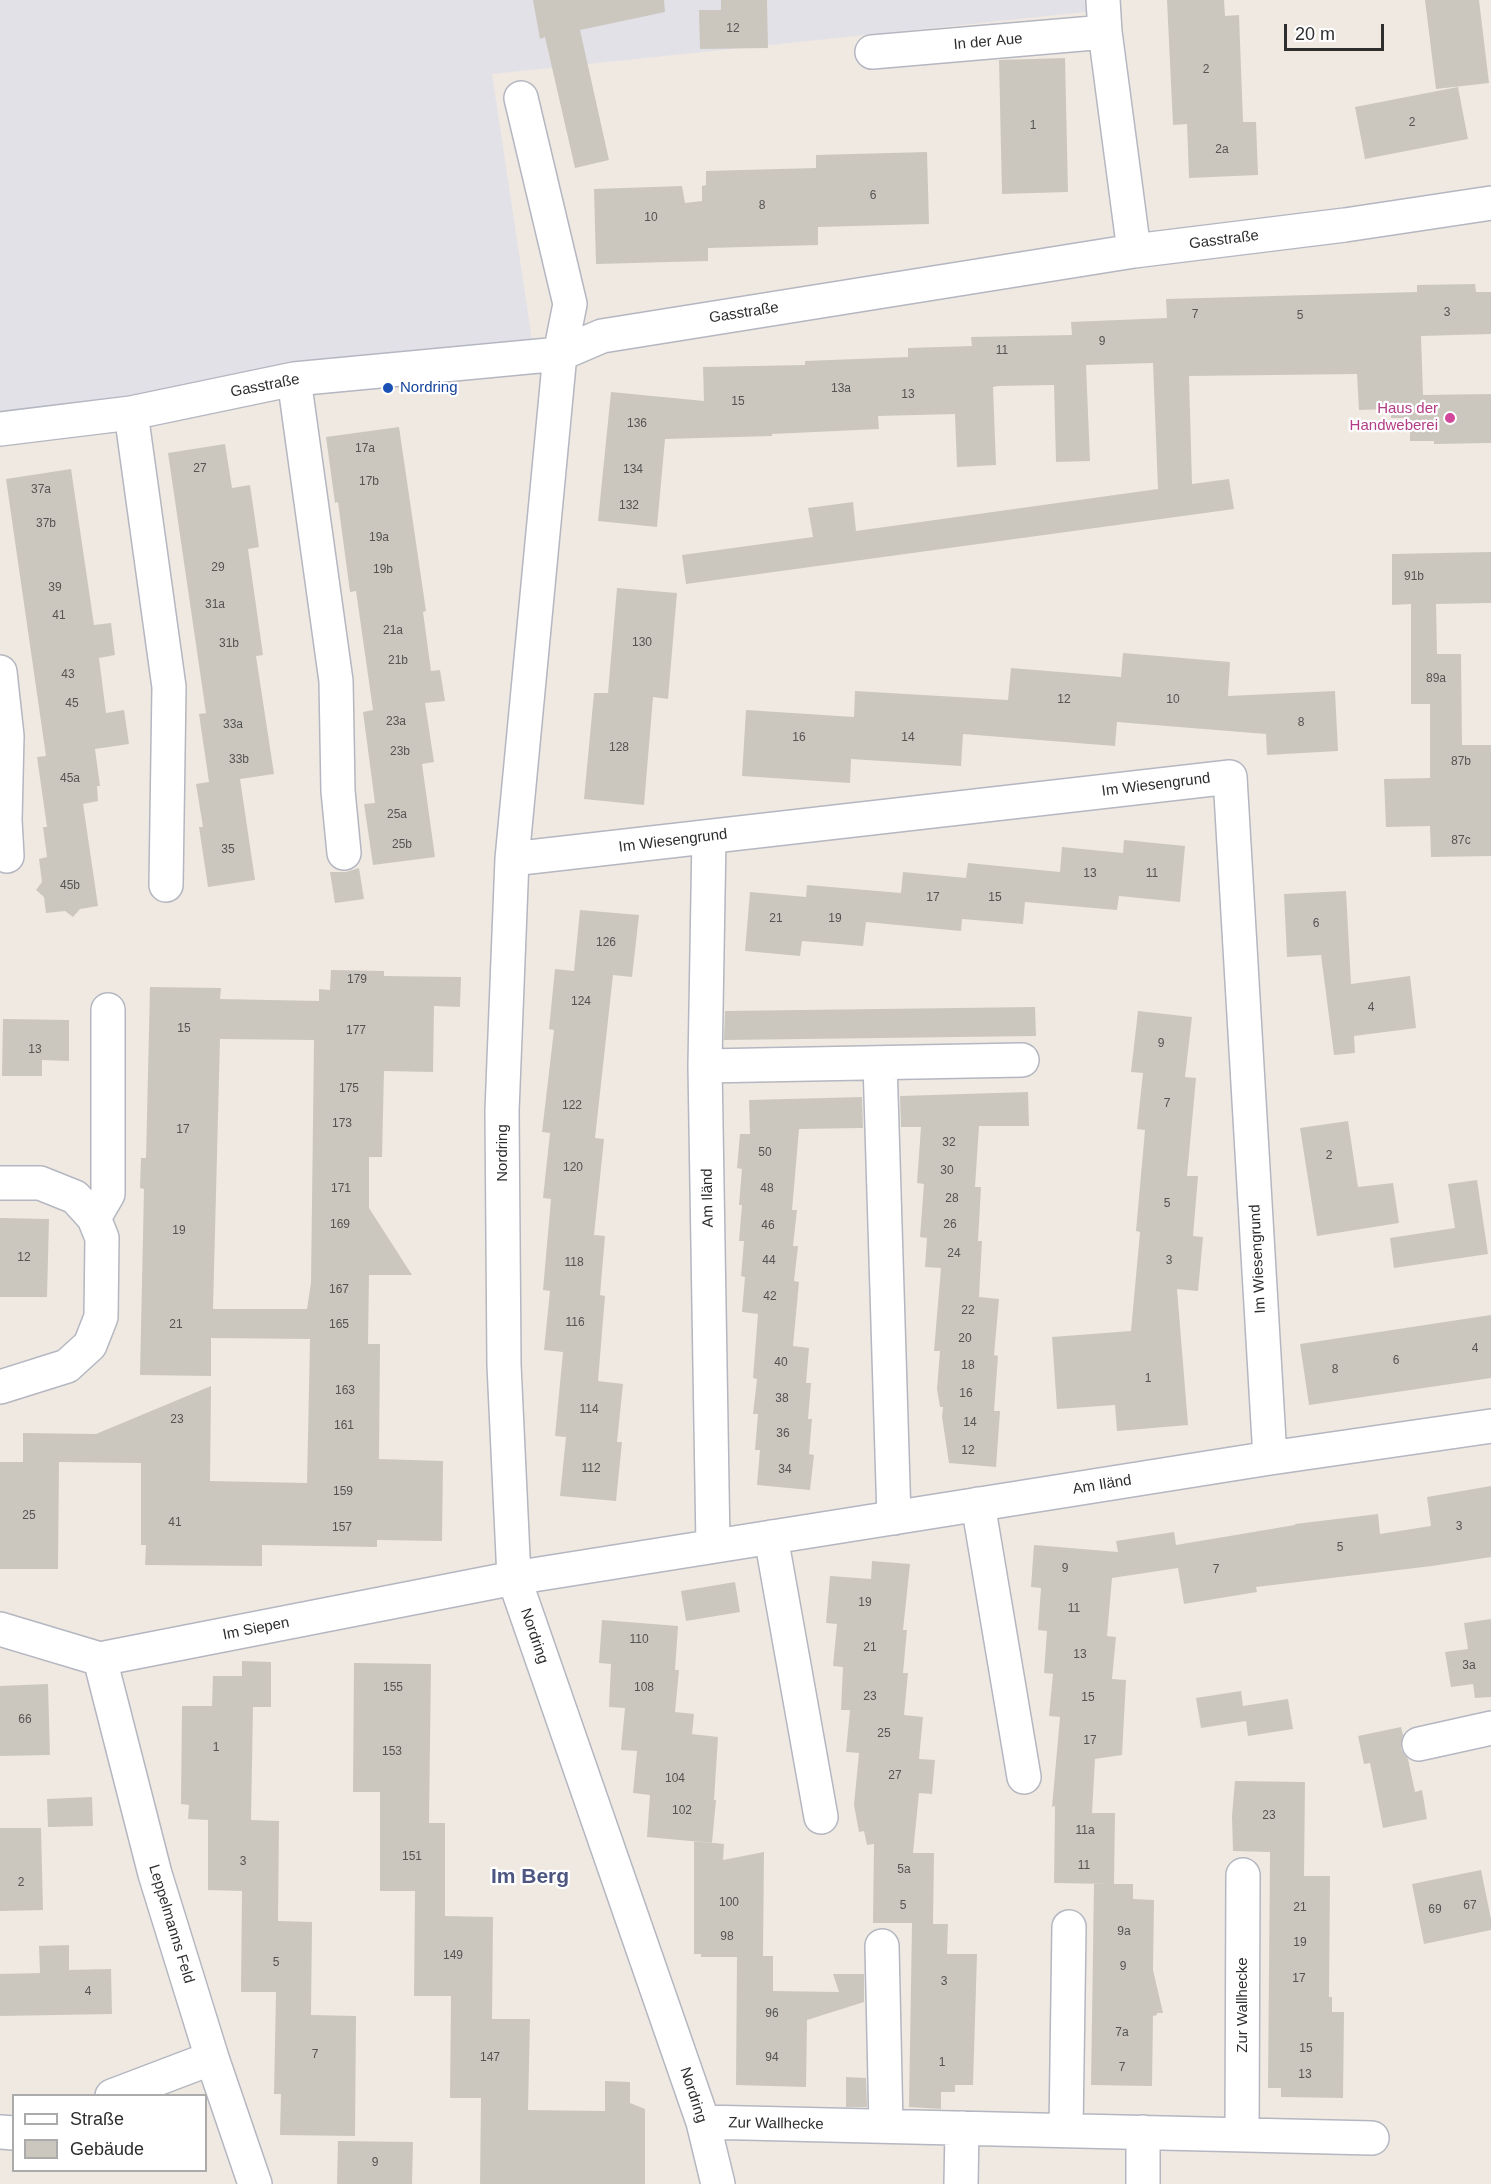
<!DOCTYPE html>
<meta charset="utf-8">
<style>
body{margin:0}
#map{position:relative;width:1491px;height:2184px;overflow:hidden;background:#efe9e1;font-family:Arial,sans-serif}
canvas{display:block}
.legend{position:absolute;left:12px;top:2094px;width:195px;height:78px;box-sizing:border-box;background:#fff;border:2px solid #ababab;margin:0;padding:8px 10px;list-style:none;font-size:18px;color:#2e2e2e}
.legend li{display:flex;align-items:center;gap:12px;height:30px}
.legend b{width:30px;border:2px solid #ababab}
.scale{position:absolute;left:1284px;top:24px;width:100px;height:27px;box-sizing:border-box;border:3px solid #2e2e2e;border-top:0;padding-left:8px;font-size:18px;line-height:21px;white-space:nowrap;color:#2e2e2e;-webkit-text-stroke:4px #fff;paint-order:stroke}
</style>
<div id="map">
<canvas width="1491" height="2184"></canvas>
<ul class="legend">
<li><b style="height:8px;background:#fff"></b>Straße</li>
<li><b style="height:16px;background:#cbc7bf"></b>Gebäude</li>
</ul>
<div class="scale">20 m</div>
</div>
<script>
const c = document.querySelector('canvas').getContext('2d');
c.lineJoin = 'round';
function fill(path, color) {
  c.fillStyle = color;
  c.fill(path, 'evenodd');
}
function poly(rows) {
  const path = new Path2D();
  for (const r of rows) {
    path.moveTo(r[0], r[1]);
    for (let i = 2; i < r.length; i += 2) path.lineTo(r[i], r[i + 1]);
  }
  return path;
}
function stroke(path, color, width, dash) {
  c.strokeStyle = color;
  c.lineWidth = width;
  c.lineCap = dash ? 'butt' : 'round';
  c.setLineDash(dash || []);
  c.stroke(path);
}
function label(font, color, halo, rows, align = 'center') {
  c.font = font + ' Arial,sans-serif';
  c.lineWidth = 4.5;
  c.setLineDash([]);
  c.textBaseline = 'middle';
  c.strokeStyle = halo;
  c.fillStyle = color;
  for (const [text, x, y, turn = 0] of rows) {
    c.save();
    c.translate(x, y);
    c.rotate((+turn || 0) * Math.PI / 180);
    c.textAlign = isNaN(turn) ? turn : align;
    if (halo) c.strokeText(text, 0, 0);
    c.fillText(text, 0, 0);
    c.restore();
  }
}
fill(poly([
 [0,0,1095,0,1095,11,492,74,532,340,0,437]
]), '#e3e1e8');
fill(poly([
 [533,0,664,0,665,12,580,30,609,160,575,168,545,37,540,39],
 [721,0,767,0,768,48,700,49,699,10,721,10],
 [1167,0,1224,0,1225,16,1239,15,1243,122,1256,122,1258,175,1189,178,1187,124,1173,125],
 [1425,0,1479,0,1489,83,1436,89],
 [1065,58,1068,192,1002,194,999,60],
 [1458,87,1468,139,1365,159,1355,107],
 [927,152,929,224,818,227,818,245,708,248,708,261,596,264,594,189,682,186,685,203,702,201,702,186,706,185,706,171,816,168,816,155],
 [1475,284,1476,292,1491,292,1491,334,1421,336,1423,395,1491,394,1491,443,1434,444,1434,441,1410,441,1410,418,1391,418,1391,409,1359,410,1357,374,1189,376,1192,484,1229,479,1234,509,686,584,682,555,813,537,808,508,853,502,856,531,1158,489,1153,363,1086,365,1090,461,1056,462,1054,385,998,386,993,387,996,465,957,467,955,414,878,416,879,429,772,434,772,436,665,439,657,527,598,521,611,392,704,401,703,367,805,365,805,361,908,357,908,348,972,346,971,337,1072,335,1071,322,1167,318,1166,299,1417,292,1417,285],
 [399,427,426,611,423,612,431,671,440,670,445,701,425,703,434,762,422,764,435,857,373,865,364,804,375,803,363,712,373,710,356,591,350,592,338,502,335,503,326,437],
 [225,444,232,488,250,485,259,547,248,549,263,655,256,656,274,774,240,779,255,880,208,887,199,827,203,827,196,784,209,782,199,714,206,713,168,453],
 [71,469,94,625,111,623,115,655,99,658,106,713,124,710,129,744,95,749,100,786,97,786,98,801,83,804,98,906,80,909,73,917,65,911,46,913,44,897,36,890,42,882,39,859,47,857,43,827,47,827,37,757,46,756,6,479],
 [1491,552,1491,603,1436,604,1437,654,1461,654,1462,745,1491,745,1491,856,1431,857,1430,826,1386,827,1384,779,1430,778,1430,704,1411,704,1411,604,1392,605,1392,554],
 [617,588,677,593,668,699,653,697,644,805,584,799,594,693,608,693],
 [1123,653,1230,662,1228,696,1335,691,1338,751,1267,755,1266,734,1117,722,1115,746,963,734,961,766,851,759,850,783,742,776,746,710,854,717,855,691,1008,700,1011,668,1121,677],
 [1124,840,1185,846,1180,902,1119,896,1117,910,1025,902,1023,924,962,919,961,931,866,922,863,946,802,941,800,956,745,951,750,892,806,897,807,885,901,893,903,872,966,878,968,863,1060,872,1062,847,1123,853],
 [359,868,364,899,335,903,330,872,346,872],
 [1346,891,1351,984,1410,976,1416,1028,1354,1036,1355,1053,1334,1055,1321,955,1287,957,1284,894],
 [580,910,639,915,632,977,613,975,595,1138,604,1139,594,1235,605,1236,600,1295,605,1296,598,1381,623,1384,617,1442,622,1442,616,1501,560,1496,566,1437,555,1436,563,1352,544,1350,550,1291,543,1290,551,1199,543,1198,550,1133,542,1132,554,1030,549,1029,555,969,574,971],
 [331,970,384,971,384,976,461,977,460,1007,434,1006,433,1072,384,1071,382,1157,369,1157,369,1208,412,1275,369,1275,368,1344,380,1344,379,1459,443,1461,442,1541,377,1540,377,1547,262,1545,262,1566,145,1565,146,1545,141,1545,141,1463,59,1462,58,1569,0,1569,0,1462,23,1462,23,1433,96,1434,211,1386,210,1481,307,1483,310,1339,211,1338,211,1376,140,1375,144,1189,140,1188,141,1158,146,1158,150,987,221,988,220,999,319,1001,319,989,330,990],
 [220,1039,314,1040,311,1283,307,1309,213,1309],
 [1035,1007,1036,1036,724,1040,725,1011],
 [1138,1011,1192,1017,1185,1077,1196,1078,1187,1176,1198,1176,1193,1236,1203,1237,1198,1291,1177,1289,1188,1425,1117,1431,1115,1405,1057,1409,1052,1337,1131,1331,1140,1232,1136,1231,1145,1130,1137,1129,1143,1073,1131,1072],
 [3,1019,69,1020,69,1061,42,1060,42,1076,2,1076],
 [1028,1092,1029,1126,979,1126,975,1187,981,1187,978,1241,982,1241,979,1297,999,1299,994,1355,998,1356,994,1411,1000,1411,996,1467,949,1463,942,1417,943,1407,940,1407,937,1389,940,1351,934,1351,941,1268,925,1267,927,1238,920,1237,924,1184,917,1183,921,1127,901,1127,900,1096],
 [862,1097,863,1128,799,1129,792,1210,797,1210,793,1246,798,1246,794,1281,799,1282,793,1346,809,1348,806,1383,811,1383,808,1419,812,1419,809,1454,814,1455,810,1490,757,1485,760,1450,755,1450,758,1414,753,1414,757,1379,753,1378,758,1314,742,1312,745,1277,741,1276,744,1241,739,1241,742,1205,739,1205,742,1169,737,1168,740,1134,750,1134,749,1100],
 [1348,1121,1358,1187,1393,1183,1399,1223,1317,1236,1300,1128],
 [1477,1180,1488,1254,1394,1268,1390,1238,1455,1228,1448,1184],
 [0,1218,49,1219,47,1297,0,1297],
 [1491,1315,1491,1378,1309,1405,1300,1344],
 [1491,1486,1491,1557,1432,1566,1256,1587,1257,1592,1184,1604,1178,1568,1112,1578,1107,1636,1116,1637,1112,1679,1126,1680,1122,1755,1095,1759,1092,1813,1115,1813,1114,1884,1133,1884,1133,1899,1154,1900,1153,1970,1163,2013,1157,2013,1157,2015,1153,2016,1152,2086,1091,2085,1094,1884,1108,1884,1054,1883,1055,1806,1052,1807,1060,1717,1049,1716,1053,1674,1044,1673,1047,1631,1038,1630,1041,1588,1031,1587,1034,1545,1118,1552,1116,1541,1174,1532,1176,1545,1295,1525,1295,1524,1378,1514,1380,1534,1431,1526,1427,1497],
 [872,1561,910,1564,903,1630,907,1630,903,1673,908,1673,904,1715,923,1717,919,1759,935,1760,932,1794,919,1793,913,1853,934,1853,933,1924,948,1924,947,1954,977,1954,973,2085,955,2085,955,2092,941,2092,941,2109,909,2107,912,1923,873,1923,874,1844,867,1845,864,1831,859,1832,854,1805,859,1753,846,1752,850,1710,841,1710,843,1667,833,1666,837,1624,826,1623,830,1576,871,1579],
 [735,1582,740,1612,686,1621,681,1591],
 [1491,1619,1491,1697,1475,1698,1473,1684,1451,1687,1445,1652,1468,1649,1464,1623],
 [602,1620,678,1626,675,1670,679,1670,675,1712,694,1714,692,1734,718,1737,714,1800,716,1800,712,1843,647,1837,650,1795,633,1793,637,1751,621,1750,625,1708,609,1707,611,1664,599,1663],
 [242,1661,271,1662,271,1707,253,1707,251,1820,279,1821,278,1921,312,1922,311,2015,356,2016,355,2136,280,2135,281,2094,274,2094,276,1992,241,1992,242,1891,208,1890,208,1820,188,1819,189,1805,181,1804,182,1706,212,1706,213,1676,242,1676],
 [354,1663,431,1664,429,1823,445,1823,445,1916,493,1917,492,2019,530,2019,528,2110,605,2111,605,2081,630,2082,630,2103,645,2109,645,2184,480,2184,481,2098,450,2098,451,1996,414,1996,415,1891,380,1891,380,1792,353,1792],
 [48,1684,50,1755,0,1756,0,1686],
 [1241,1691,1243,1706,1288,1699,1293,1729,1248,1736,1246,1721,1201,1728,1196,1698],
 [1401,1727,1403,1735,1401,1749,1408,1759,1415,1792,1422,1790,1427,1819,1383,1828,1370,1763,1364,1764,1358,1736],
 [1235,1781,1305,1782,1304,1876,1330,1876,1329,1997,1332,1997,1332,2012,1344,2012,1343,2098,1281,2097,1281,2088,1268,2088,1270,1852,1233,1851,1232,1816],
 [92,1797,93,1826,48,1827,47,1799],
 [0,1828,41,1828,43,1910,0,1911],
 [694,1841,724,1844,723,1860,764,1852,763,1956,773,1956,773,1991,839,1992,833,1974,864,1974,864,2002,807,2020,806,2087,736,2085,737,1957,701,1957,701,1954,694,1954],
 [1481,1870,1491,1919,1491,1930,1424,1944,1412,1884],
 [69,1945,69,1970,111,1969,112,2014,0,2016,0,1974,40,1973,39,1946],
 [846,2077,866,2078,867,2107,846,2107],
 [338,2141,413,2142,412,2184,337,2184]
]), '#cbc7bf');
const minor = poly([
 [1103,0,1105,32,1134,251],
 [872,52,1105,32],
 [521,98,570,304,560,354,512,859,502,1111,504,1365,514,1578,703,2122,718,2184],
 [294,379,336,681,338,791,344,853],
 [131,413,169,687,166,885],
 [0,429,131,413,294,379,560,354,602,336,1134,251,1345,225,1491,203],
 [0,672,7,736,5,820,7,856],
 [709,837,705,1066,713,1546],
 [512,859,1230,777,1270,1458],
 [880,1063,894,1518],
 [705,1066,1022,1060],
 [0,1183,40,1183,75,1197,94,1218,102,1238,101,1317,90,1345,67,1366,0,1387],
 [94,1218,108,1194,108,1010],
 [978,1504,1024,1777],
 [771,1537,821,1817],
 [0,1629,100,1659,514,1578,1270,1458,1491,1426],
 [100,1659,155,1874,212,2058,255,2184],
 [1419,1744,1491,1728],
 [882,1946,886,2126],
 [112,2096,212,2058],
 [703,2122,1372,2138],
 [1066,2130,1069,1927],
 [0,2132,14,2133],
 [1242,2134,1243,1875],
 [961,2184,962,2128],
 [1143,2184,1143,2132]
]);
stroke(minor, '#b4b7c1', 36);
stroke(minor, '#fff', 33);
for (const [x, y, r, color] of [
 [388,388,6,"#1a4fb4"],
 [1450,418,6,"#d1479c"]
]) {
  const dot = new Path2D();
  dot.arc(x, y, r, 0, 2 * Math.PI);
  c.fillStyle = color;
  c.fill(dot);
  stroke(dot, '#fff', 2);
}
label('12px', '#555452', null, [
 ["12",733,29],
 ["2",1206,70],
 ["2",1412,123],
 ["1",1033,126],
 ["2a",1222,150],
 ["6",873,196],
 ["8",762,206],
 ["10",651,218],
 ["3",1447,313],
 ["7",1195,315],
 ["5",1300,316],
 ["9",1102,342],
 ["11",1002,351],
 ["13a",841,389],
 ["13",908,395],
 ["15",738,402],
 ["136",637,424],
 ["17a",365,449],
 ["27",200,469],
 ["134",633,470],
 ["17b",369,482],
 ["37a",41,490],
 ["132",629,506],
 ["37b",46,524],
 ["19a",379,538],
 ["29",218,568],
 ["19b",383,570],
 ["91b",1414,577],
 ["39",55,588],
 ["31a",215,605],
 ["41",59,616],
 ["21a",393,631],
 ["130",642,643],
 ["31b",229,644],
 ["21b",398,661],
 ["43",68,675],
 ["89a",1436,679],
 ["12",1064,700],
 ["10",1173,700],
 ["45",72,704],
 ["23a",396,722],
 ["8",1301,723],
 ["33a",233,725],
 ["16",799,738],
 ["14",908,738],
 ["128",619,748],
 ["23b",400,752],
 ["33b",239,760],
 ["87b",1461,762],
 ["45a",70,779],
 ["25a",397,815],
 ["87c",1461,841],
 ["25b",402,845],
 ["35",228,850],
 ["13",1090,874],
 ["11",1152,874],
 ["45b",70,886],
 ["17",933,898],
 ["15",995,898],
 ["21",776,919],
 ["19",835,919],
 ["6",1316,924],
 ["126",606,943],
 ["179",357,980],
 ["124",581,1002],
 ["4",1371,1008],
 ["15",184,1029],
 ["177",356,1031],
 ["9",1161,1044],
 ["13",35,1050],
 ["175",349,1089],
 ["7",1167,1104],
 ["122",572,1106],
 ["173",342,1124],
 ["17",183,1130],
 ["32",949,1143],
 ["50",765,1153],
 ["2",1329,1156],
 ["120",573,1168],
 ["30",947,1171],
 ["171",341,1189],
 ["48",767,1189],
 ["28",952,1199],
 ["5",1167,1204],
 ["169",340,1225],
 ["26",950,1225],
 ["46",768,1226],
 ["19",179,1231],
 ["24",954,1254],
 ["12",24,1258],
 ["44",769,1261],
 ["3",1169,1261],
 ["118",574,1263],
 ["167",339,1290],
 ["42",770,1297],
 ["22",968,1311],
 ["116",575,1323],
 ["21",176,1325],
 ["165",339,1325],
 ["20",965,1339],
 ["4",1475,1349],
 ["6",1396,1361],
 ["40",781,1363],
 ["18",968,1366],
 ["8",1335,1370],
 ["1",1148,1379],
 ["163",345,1391],
 ["16",966,1394],
 ["38",782,1399],
 ["114",589,1410],
 ["23",177,1420],
 ["14",970,1423],
 ["161",344,1426],
 ["36",783,1434],
 ["12",968,1451],
 ["112",591,1469],
 ["34",785,1470],
 ["159",343,1492],
 ["25",29,1516],
 ["41",175,1523],
 ["3",1459,1527],
 ["157",342,1528],
 ["5",1340,1548],
 ["9",1065,1569],
 ["7",1216,1570],
 ["19",865,1603],
 ["11",1074,1609],
 ["110",639,1640],
 ["21",870,1648],
 ["13",1080,1655],
 ["3a",1469,1666],
 ["155",393,1688],
 ["108",644,1688],
 ["23",870,1697],
 ["15",1088,1698],
 ["66",25,1720],
 ["25",884,1734],
 ["17",1090,1741],
 ["1",216,1748],
 ["153",392,1752],
 ["27",895,1776],
 ["104",675,1779],
 ["102",682,1811],
 ["23",1269,1816],
 ["11a",1085,1831],
 ["151",412,1857],
 ["3",243,1862],
 ["11",1084,1866],
 ["5a",904,1870],
 ["2",21,1883],
 ["100",729,1903],
 ["5",903,1906],
 ["67",1470,1906],
 ["21",1300,1908],
 ["69",1435,1910],
 ["9a",1124,1932],
 ["98",727,1937],
 ["19",1300,1943],
 ["149",453,1956],
 ["5",276,1963],
 ["9",1123,1967],
 ["17",1299,1979],
 ["3",944,1982],
 ["4",88,1992],
 ["96",772,2014],
 ["7a",1122,2033],
 ["15",1306,2049],
 ["7",315,2055],
 ["147",490,2058],
 ["94",772,2058],
 ["1",942,2063],
 ["7",1122,2068],
 ["13",1305,2075],
 ["9",375,2163]
]);
label('15px', '#2e2e2e', '#fff', [
 ["In der Aue",988,42,-5],
 ["Gasstraße",1224,240,-7],
 ["Gasstraße",744,313,-9],
 ["Gasstraße",265,386,-11],
 ["Im Wiesengrund",1156,785,-7],
 ["Im Wiesengrund",673,841,-7],
 ["Nordring",503,1153,-90],
 ["Am Iländ",708,1198,-91],
 ["Im Wiesengrund",1258,1259,-93],
 ["Am Iländ",1102,1485,-9],
 ["Im Siepen",256,1629,-11],
 ["Nordring",534,1636,71],
 ["Leppelmanns Feld",171,1924,73],
 ["Zur Wallhecke",1243,2005,-90],
 ["Nordring",693,2095,72],
 ["Zur Wallhecke",776,2124,1]
]);
label('15px', '#164399', '#fff', [
 ["Nordring",400,388]
], 'left');
label('15px', '#b23c85', '#fff', [
 ["Haus der",1438,409],
 ["Handweberei",1438,426]
], 'right');
label('bold 21px', '#4d5680', '#fff', [
 ["Im Berg",530,1877]
]);
</script>
